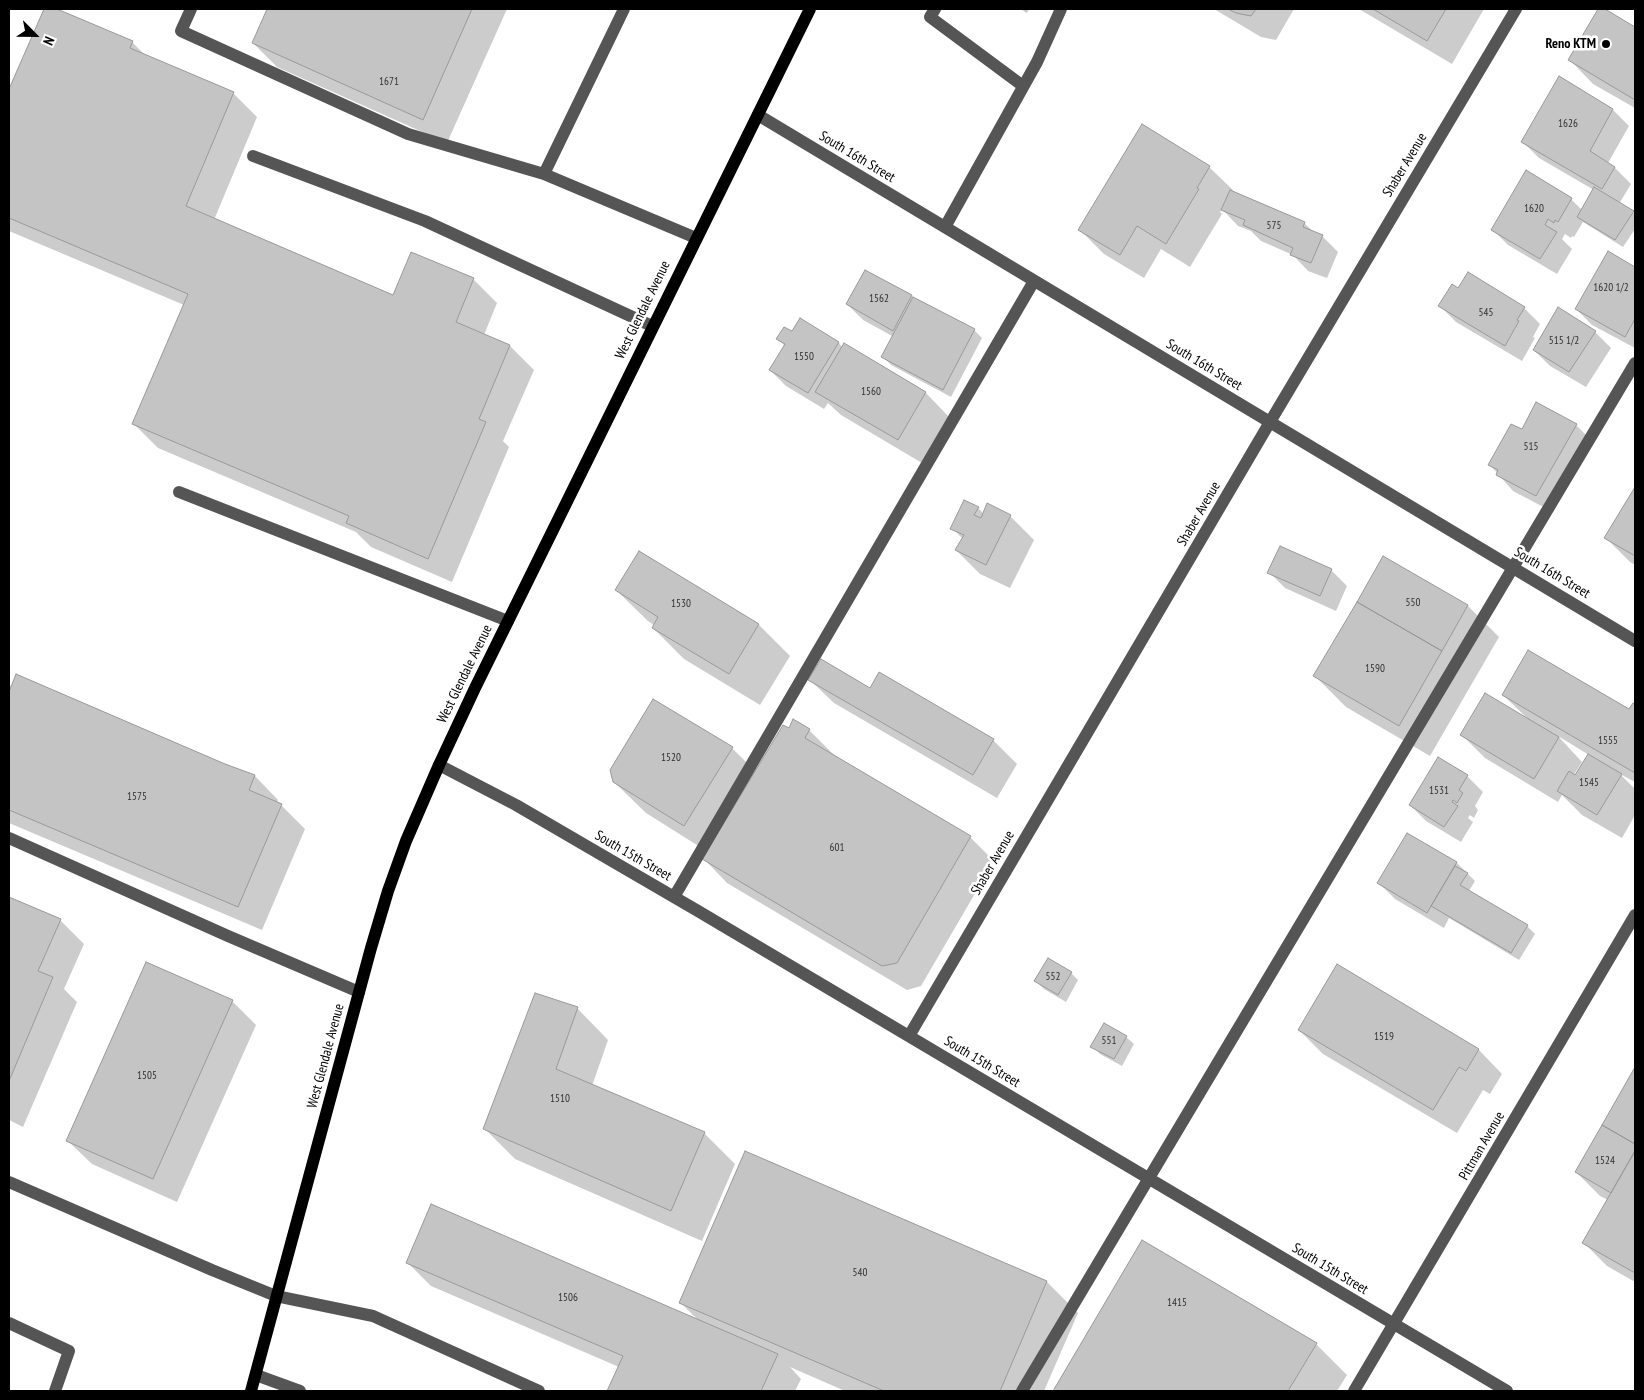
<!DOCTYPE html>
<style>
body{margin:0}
#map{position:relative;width:1644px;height:1400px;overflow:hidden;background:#fff;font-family:"PT Sans Narrow",sans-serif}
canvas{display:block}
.frame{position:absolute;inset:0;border:10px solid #000;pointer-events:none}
.north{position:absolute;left:10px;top:10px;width:50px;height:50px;-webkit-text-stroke:4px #fff;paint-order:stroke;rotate:113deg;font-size:14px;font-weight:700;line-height:20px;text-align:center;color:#000}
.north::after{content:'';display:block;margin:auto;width:18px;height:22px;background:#000;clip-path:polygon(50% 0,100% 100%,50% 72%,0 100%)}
</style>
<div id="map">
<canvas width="1644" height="1400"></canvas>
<div class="frame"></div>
<div class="north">N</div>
</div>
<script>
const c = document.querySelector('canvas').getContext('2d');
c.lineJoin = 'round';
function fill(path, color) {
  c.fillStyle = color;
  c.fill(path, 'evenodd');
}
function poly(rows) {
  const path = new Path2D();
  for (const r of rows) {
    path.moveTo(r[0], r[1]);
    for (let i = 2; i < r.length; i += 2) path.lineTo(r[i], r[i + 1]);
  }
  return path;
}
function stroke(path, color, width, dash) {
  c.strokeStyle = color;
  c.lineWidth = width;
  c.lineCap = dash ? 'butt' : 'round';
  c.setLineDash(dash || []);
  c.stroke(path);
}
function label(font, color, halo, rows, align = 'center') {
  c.font = font + ' "PT Sans Narrow",sans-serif';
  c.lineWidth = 5;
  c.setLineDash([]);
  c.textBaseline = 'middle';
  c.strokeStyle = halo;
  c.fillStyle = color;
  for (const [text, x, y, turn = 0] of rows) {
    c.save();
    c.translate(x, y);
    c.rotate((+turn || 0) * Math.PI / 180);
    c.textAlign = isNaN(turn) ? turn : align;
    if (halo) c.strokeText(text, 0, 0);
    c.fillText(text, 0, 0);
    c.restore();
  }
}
fill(poly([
 [45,9,53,9,132,42,147,57,233,93,257,117,214,220,394,296,412,254,473,279,497,303,484,335,510,346,534,370,503,441,509,447,452,582,371,547,356,532,158,448,134,424,184,305,9,231,9,93],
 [269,9,507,9,447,143,277,67,253,43],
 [1020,9,1029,9,1027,13],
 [1214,9,1294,9,1276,40,1261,37],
 [1359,9,1484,9,1452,64],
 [1599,9,1602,9,1635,29,1635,108,1593,84,1570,60],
 [1613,110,1629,126,1608,163,1615,168,1631,184,1619,204,1635,214,1635,229,1623,247,1583,222,1574,237,1572,236,1571,238,1565,234,1562,239,1572,249,1557,274,1508,245,1492,229,1571,199,1582,210,1594,190,1539,158,1523,142],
 [1209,167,1233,190,1232,192,1304,223,1315,233,1322,236,1338,252,1327,278,1308,271,1293,255,1261,241,1251,231,1238,226,1222,209,1220,212,1222,214,1190,267,1161,249,1144,278,1104,254,1080,230],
 [1609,252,1635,268,1635,348,1592,325,1576,309],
 [865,271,974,330,982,338,951,397,891,365,883,357,894,337,863,320,847,304],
 [1459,290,1524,308,1540,324,1533,337,1535,338,1522,361,1456,322,1440,306],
 [800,320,839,343,843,348,844,345,926,393,949,417,922,463,841,415,828,403,824,409,786,386,770,370,785,346,778,339,792,333],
 [1595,332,1611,348,1586,387,1550,366,1534,350],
 [1576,425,1592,441,1553,512,1513,491,1490,465,1523,431],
 [1635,489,1635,565,1630,562,1606,538],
 [978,508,984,514,1010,516,1034,540,1010,588,980,574,956,550,963,539,952,528],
 [639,553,759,625,790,656,760,705,684,659,653,628,655,626,648,621,616,590],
 [1384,558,1468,606,1499,637,1430,756,1346,707,1315,676],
 [1331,570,1347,586,1336,611,1285,588,1269,572],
 [810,680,870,689,993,740,1017,764,997,798,834,703],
 [9,684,12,688,255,776,278,800,277,803,281,805,305,829,262,930,9,823],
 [1503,695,1630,711,1634,704,1635,705,1635,782,1620,774,1635,789,1635,815,1622,838,1582,815,1562,795,1558,802,1485,758,1462,735,1527,718],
 [1558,736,1589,755,1576,777,1573,776,1582,762],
 [790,730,809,730,833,754,832,756,970,837,994,861,921,986,907,990,727,883,704,859,708,852,646,813,614,782,732,748,756,772],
 [1467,776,1483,792,1475,806,1478,810,1474,818,1470,815,1468,818,1473,822,1461,842,1426,821,1410,805],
 [1408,834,1457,863,1475,881,1469,891,1527,926,1535,934,1519,960,1449,918,1444,928,1395,899,1379,883],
 [9,898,60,920,84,944,64,989,77,1002,23,1127,9,1120],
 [1338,966,1479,1050,1502,1074,1490,1094,1483,1090,1457,1133,1323,1054,1299,1030],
 [1071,973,1078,980,1066,1002,1044,989,1036,981],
 [232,1001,256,1025,177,1202,92,1164,68,1141],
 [577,1008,608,1040,592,1086,704,1133,735,1164,702,1241,515,1159,484,1128],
 [1126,1037,1134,1044,1122,1066,1100,1054,1092,1046],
 [1635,1070,1635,1282,1607,1266,1584,1243,1608,1200,1600,1196,1576,1172],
 [746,1152,1047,1282,1078,1313,1044,1391,845,1391,790,1367,801,1379,795,1391,609,1391,619,1367,431,1286,407,1262,699,1321,681,1303],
 [1143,1242,1316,1344,1347,1375,1337,1391,1054,1391]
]), '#0003');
const building = poly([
 [44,9,57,9,133,41,130,48,234,92,186,206,393,295,411,252,474,278,456,322,510,345,479,419,486,422,428,559,346,523,349,516,132,424,188,294,9,218,9,89,44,9],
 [267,9,472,9,423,120,252,43,267,9],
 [1228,9,1256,9,1251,16,1236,13,1228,9],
 [1373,9,1446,9,1427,41,1373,9],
 [1598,9,1605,9,1635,27,1635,100,1568,60,1598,9],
 [1559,76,1613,109,1590,151,1615,167,1602,189,1521,142,1559,76],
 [1142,124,1210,166,1197,188,1199,189,1166,244,1137,226,1120,255,1078,230,1142,124],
 [1526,170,1572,198,1558,222,1555,220,1554,223,1548,219,1545,225,1557,232,1540,259,1491,230,1526,170],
 [1594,187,1634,211,1615,240,1577,217,1594,187],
 [1230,190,1305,222,1303,227,1323,235,1311,263,1290,255,1293,248,1243,225,1245,220,1221,210,1230,190],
 [1608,251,1635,267,1635,319,1625,337,1575,309,1608,251],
 [865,270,912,295,893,331,846,304,865,270],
 [1468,272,1525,307,1517,320,1519,321,1505,346,1438,306,1452,284,1458,288,1468,272],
 [913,297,975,329,943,390,881,357,913,297],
 [1558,307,1596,331,1569,372,1533,350,1558,307],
 [800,318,839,342,808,393,769,370,785,344,776,339,784,327,792,331,800,318],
 [844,343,926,392,898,440,815,392,844,343],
 [1536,402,1577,424,1536,496,1496,475,1498,470,1488,465,1511,424,1522,429,1536,402],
 [1635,487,1635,556,1604,538,1635,487],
 [964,500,979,507,974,515,981,518,987,503,1011,515,986,565,955,550,964,535,950,529,964,500],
 [1280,546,1332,569,1320,596,1267,573,1280,546],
 [639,551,759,624,729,674,652,628,658,617,615,590,639,551],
 [1383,556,1468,605,1442,651,1357,602,1383,556],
 [1357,602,1442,651,1399,726,1313,676,1357,602],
 [1528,650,1629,709,1633,703,1635,704,1635,773,1502,695,1528,650],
 [821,659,870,688,879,672,994,739,973,775,808,680,821,659],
 [16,674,225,764,255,775,249,790,282,804,238,907,9,810,9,692,16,674],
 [1485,693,1559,737,1534,779,1460,735,1485,693],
 [653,699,733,747,684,826,613,782,610,770,653,699],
 [793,719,810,729,805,738,971,836,897,963,882,966,702,859,783,725,789,728,793,719],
 [1588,754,1622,774,1597,815,1557,791,1569,771,1575,775,1588,754],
 [1438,757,1468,775,1459,790,1463,793,1457,803,1453,800,1452,802,1458,806,1444,827,1409,805,1438,757],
 [1407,833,1457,862,1427,913,1377,883,1407,833],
 [1455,866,1468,873,1460,885,1528,925,1511,953,1431,906,1455,866],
 [9,897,61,919,38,971,53,977,9,1081,9,897],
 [1048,958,1072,972,1058,995,1034,981,1048,958],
 [146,962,233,1000,153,1179,66,1141,146,962],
 [1337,964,1479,1049,1466,1071,1459,1067,1433,1110,1298,1030,1337,964],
 [535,993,578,1007,556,1069,705,1132,671,1211,483,1129,535,993],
 [1104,1023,1127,1036,1114,1059,1090,1047,1104,1023],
 [1635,1067,1635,1144,1602,1125,1635,1067],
 [1602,1125,1635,1144,1635,1151,1611,1193,1575,1172,1602,1125],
 [745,1151,1047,1281,1000,1391,884,1391,679,1303,745,1151],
 [1635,1151,1635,1273,1582,1243,1635,1151],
 [431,1204,778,1354,761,1391,607,1391,623,1356,406,1263,431,1204],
 [1142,1240,1317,1343,1288,1391,1053,1391,1142,1240]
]);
fill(building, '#c4c4c4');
stroke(building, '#999', 1);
stroke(poly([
 [191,9,181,31,408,134,544,174],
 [624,9,544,174,696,238],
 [935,9,930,17,1023,86],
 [758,115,1635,641],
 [253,156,425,221,652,326],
 [945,227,1037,62,1061,9],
 [179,492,508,621],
 [439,765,516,805,698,911,1507,1391],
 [9,838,228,936,359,992],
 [674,897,1034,281],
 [909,1036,1270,422,1516,9],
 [9,1182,212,1270,276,1296,373,1316,539,1391],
 [9,1323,69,1351,55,1391],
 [256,1375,300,1391],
 [1022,1391,1635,363],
 [1354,1391,1635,915]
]), '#555', 12);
stroke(poly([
 [251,1391,371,948,388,891,406,841,439,765,475,688,810,9]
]), '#000', 12);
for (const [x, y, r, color] of [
 [1606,44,5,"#000"]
]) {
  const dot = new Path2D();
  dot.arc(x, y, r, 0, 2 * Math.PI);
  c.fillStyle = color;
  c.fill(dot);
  stroke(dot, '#fff', 2);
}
label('11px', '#313131', null, [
 ["1671",389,82],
 ["1626",1568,124],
 ["1620",1534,209],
 ["575",1274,226],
 ["1620 1/2",1611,288],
 ["1562",879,299],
 ["545",1486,313],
 ["515 1/2",1564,341],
 ["1550",804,357],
 ["1560",871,392],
 ["515",1531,447],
 ["550",1413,603],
 ["1530",681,604],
 ["1590",1375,669],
 ["1555",1608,741],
 ["1520",671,758],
 ["1545",1589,783],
 ["1531",1439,791],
 ["1575",137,797],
 ["601",837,848],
 ["552",1053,977],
 ["1519",1384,1037],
 ["551",1109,1041],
 ["1505",147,1076],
 ["1510",560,1099],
 ["1524",1605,1161],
 ["540",860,1273],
 ["1506",568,1298],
 ["1415",1177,1303]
]);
label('bold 14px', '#000', '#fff', [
 ["Reno KTM",1596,44]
], 'right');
label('14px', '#000', '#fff', [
 ["South 16th Street",857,157,31],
 ["Shaber Avenue",1405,165,-59],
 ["West Glendale Avenue",643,310,-64],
 ["South 16th Street",1204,365,31],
 ["Shaber Avenue",1199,514,-60],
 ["South 16th Street",1552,573,31],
 ["West Glendale Avenue",465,674,-64],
 ["South 15th Street",633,856,30],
 ["Shaber Avenue",993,863,-60],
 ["West Glendale Avenue",326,1056,-75],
 ["South 15th Street",982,1062,31],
 ["Pittman Avenue",1482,1146,-60],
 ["South 15th Street",1330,1269,31]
]);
</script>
